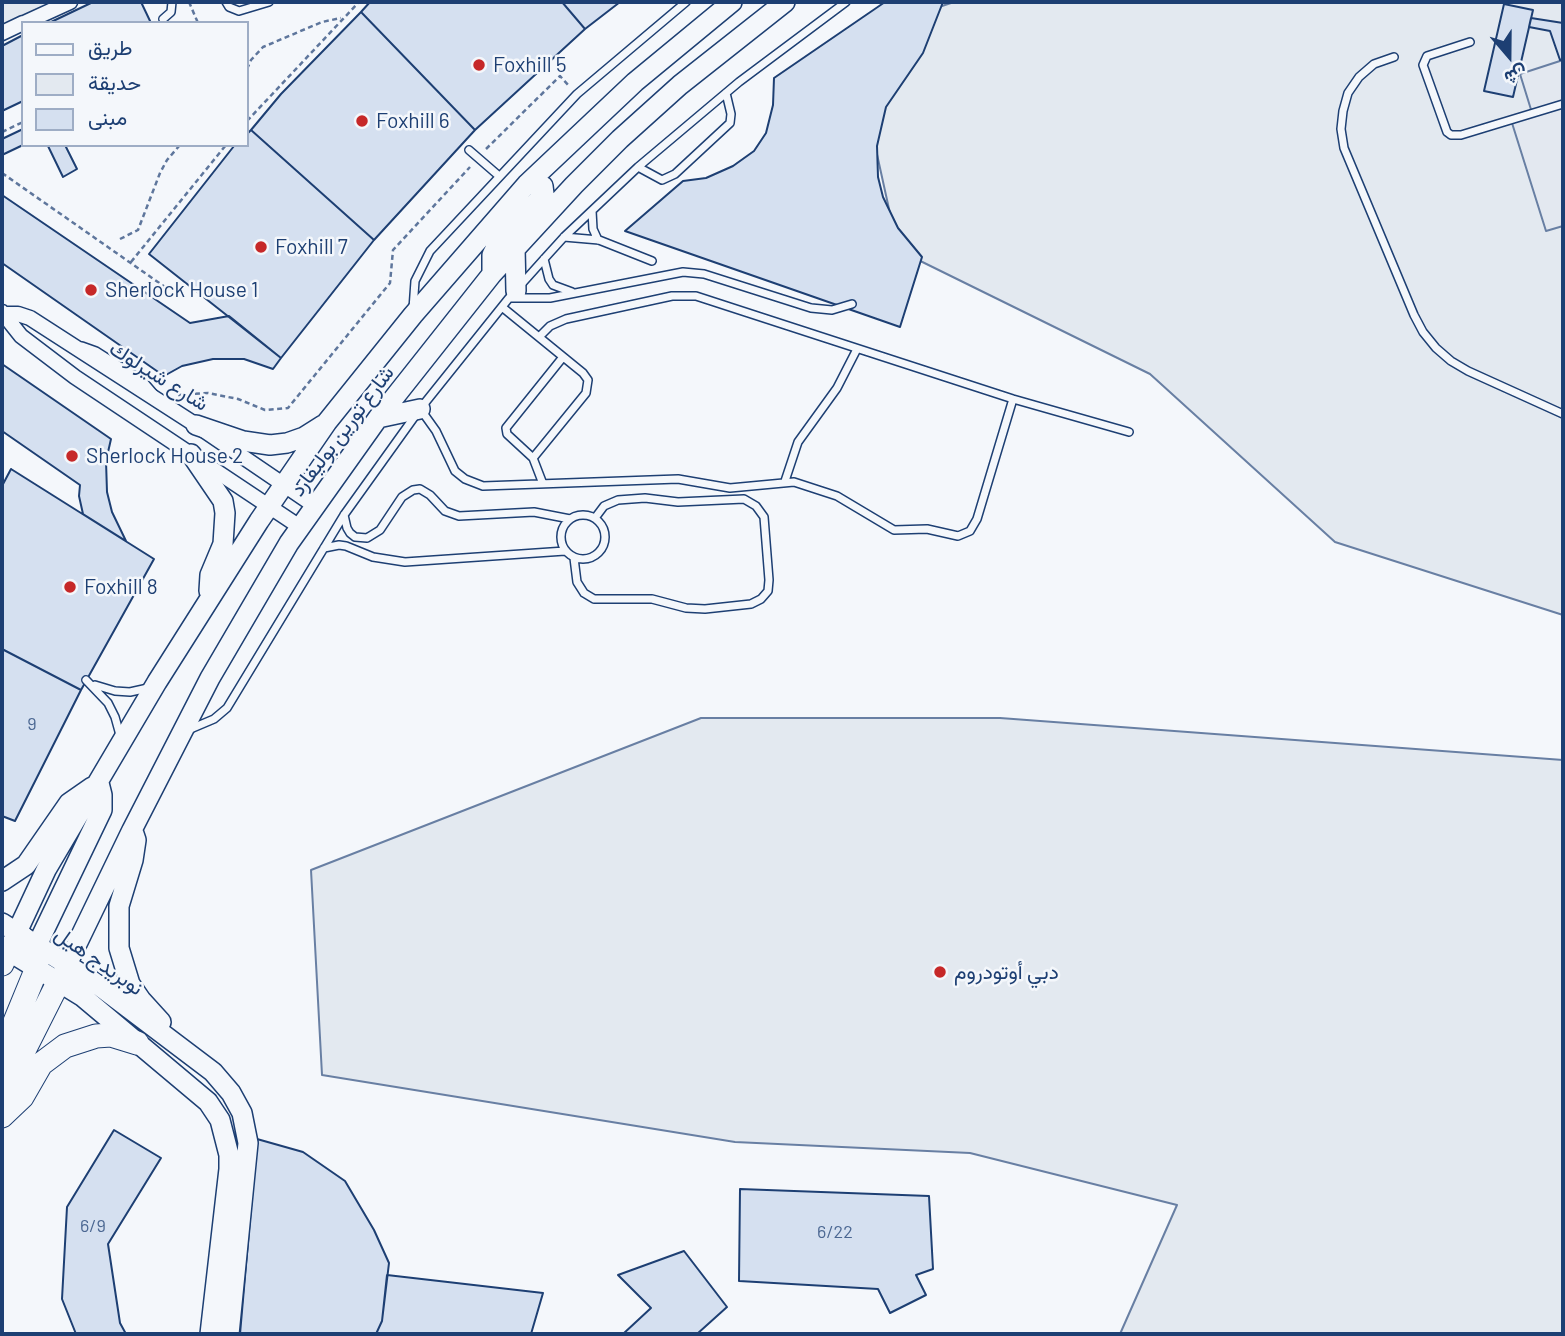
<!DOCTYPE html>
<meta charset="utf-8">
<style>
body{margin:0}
#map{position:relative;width:1565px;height:1336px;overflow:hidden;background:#f4f7fb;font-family:Barlow,Vazirmatn,sans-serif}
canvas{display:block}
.frame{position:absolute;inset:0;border:4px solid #1d3f73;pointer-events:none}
.legend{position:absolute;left:21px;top:21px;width:228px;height:126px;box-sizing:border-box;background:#f4f7fb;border:2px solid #9eadc5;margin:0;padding:9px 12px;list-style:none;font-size:21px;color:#1d3f73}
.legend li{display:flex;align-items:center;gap:14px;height:35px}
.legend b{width:35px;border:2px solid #9eadc5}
.north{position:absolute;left:1474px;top:21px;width:70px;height:70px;-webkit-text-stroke:5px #f4f7fb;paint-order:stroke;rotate:160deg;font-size:19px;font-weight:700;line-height:28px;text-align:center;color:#1d3f73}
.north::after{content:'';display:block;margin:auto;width:24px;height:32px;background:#1d3f73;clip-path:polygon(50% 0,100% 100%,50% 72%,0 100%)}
</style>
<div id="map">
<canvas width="1565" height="1336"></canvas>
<div class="frame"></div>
<ul class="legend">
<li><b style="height:9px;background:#f4f7fb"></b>طريق</li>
<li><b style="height:19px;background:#e3e9f0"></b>حديقة</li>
<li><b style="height:19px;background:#d5e0f0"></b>مبنى</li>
</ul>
<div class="north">ش</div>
</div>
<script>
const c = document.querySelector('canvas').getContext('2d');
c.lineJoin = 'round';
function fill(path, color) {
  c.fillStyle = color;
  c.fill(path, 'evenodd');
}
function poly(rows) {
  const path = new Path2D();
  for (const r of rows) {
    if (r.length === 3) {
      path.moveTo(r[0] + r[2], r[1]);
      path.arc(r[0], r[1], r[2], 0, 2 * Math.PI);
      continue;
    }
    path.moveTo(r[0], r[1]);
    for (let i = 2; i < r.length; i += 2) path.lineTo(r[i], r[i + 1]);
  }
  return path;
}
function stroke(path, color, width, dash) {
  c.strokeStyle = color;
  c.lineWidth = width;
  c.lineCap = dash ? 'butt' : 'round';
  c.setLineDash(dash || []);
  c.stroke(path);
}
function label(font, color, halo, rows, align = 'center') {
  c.font = font + ' Barlow,Vazirmatn,sans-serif';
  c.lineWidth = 5;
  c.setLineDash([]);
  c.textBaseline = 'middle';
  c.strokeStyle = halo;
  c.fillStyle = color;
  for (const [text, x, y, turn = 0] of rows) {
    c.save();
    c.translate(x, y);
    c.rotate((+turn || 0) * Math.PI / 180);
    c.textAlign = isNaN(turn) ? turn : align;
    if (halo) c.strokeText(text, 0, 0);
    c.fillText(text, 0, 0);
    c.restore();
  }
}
const green = poly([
 [2,2,77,2,2,35,2,2],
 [954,2,1563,2,1563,615,1335,542,1150,374,898,250,871,127,939,7,954,2],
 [701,718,1000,718,1563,760,1563,1334,1120,1334,1177,1205,970,1153,735,1142,322,1075,311,870,701,718]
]);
fill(green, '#e3e9f0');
stroke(green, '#687fa3', 2);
const parking = poly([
 [1563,60,1563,226,1546,231,1512,123,1533,116,1520,74,1563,60]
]);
fill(parking, '#e3e8f0');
stroke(parking, '#687fa3', 2);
const building = poly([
 [93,2,141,2,151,23,49,23,93,2],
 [370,2,562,2,585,29,475,130,361,12,370,2],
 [562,2,620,2,585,29,562,2],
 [885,2,943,2,923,53,886,107,877,146,878,177,883,197,898,228,922,257,900,327,625,231,683,181,706,178,733,166,754,151,766,133,773,105,774,78,885,2],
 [1504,4,1533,10,1513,97,1484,91,1504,4],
 [361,12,475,130,374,240,251,130,281,94,361,12],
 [1531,18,1563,23,1563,59,1560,60,1550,31,1529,27,1531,18],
 [23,35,23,101,2,111,2,46,23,35],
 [23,129,23,145,2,155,2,139,23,129],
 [251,130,374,240,281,358,149,254,234,146,247,145,247,134,251,130],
 [65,145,77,169,63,177,48,146,65,145],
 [2,195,190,323,229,316,281,358,273,369,244,359,213,359,182,366,164,376,2,263,2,195],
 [2,364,111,439,106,461,107,492,112,512,126,541,83,514,79,496,80,485,2,431,2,364],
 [11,469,154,559,81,690,2,649,2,486,11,469],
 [2,649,81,690,15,821,2,816,2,649],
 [114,1130,161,1158,108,1244,120,1323,126,1334,76,1334,62,1299,67,1207,114,1130],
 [257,1139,303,1152,345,1181,374,1230,389,1263,382,1321,376,1334,240,1334,257,1139],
 [740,1189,929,1196,933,1269,916,1275,926,1295,890,1313,878,1289,739,1281,740,1189],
 [684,1251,727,1307,697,1334,623,1334,651,1308,618,1275,684,1251],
 [387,1275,543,1293,531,1334,376,1334,382,1321,387,1275]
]);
fill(building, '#d5e0f0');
stroke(building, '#1d3f73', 2);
const lane = poly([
 [226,2,229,7,239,11,269,2],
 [163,19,171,12,172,2],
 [1470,42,1427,56,1423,65,1447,132,1451,135,1461,135,1563,104],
 [1394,57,1374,64,1359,77,1348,93,1343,111,1341,129,1344,148,1414,315,1423,332,1436,348,1451,361,1468,371,1563,414],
 [469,150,499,176],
 [638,167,662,180,675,174,730,123,731,114,726,93],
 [592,211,593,229,598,240],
 [564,237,599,240,652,261],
 [544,259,549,279,553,285,572,292],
 [512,298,550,298,683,272,704,274,811,308,832,310,852,304],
 [502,307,583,373,588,380,586,393,533,458],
 [413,309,415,281,430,251,577,94,686,2],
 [539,337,550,326,566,319,672,296,696,296,1013,399,1129,432],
 [82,346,96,351,143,381,155,395],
 [421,410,436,431,455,471,465,479,483,486,678,479,730,488,794,482,837,496,894,530,927,529,958,536,970,531,977,519,1013,399],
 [785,481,798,442,837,388,857,349],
 [543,484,533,458,507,434,506,428,563,357],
 [583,537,22],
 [344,515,347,528,350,533,355,537,367,538,380,530,402,497,413,490,420,489,430,495,445,511,459,516,534,512,570,519],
 [324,548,339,545,346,546,373,557,405,562,565,551],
 [574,558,577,582,584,593,594,599,652,599,686,608,705,609,751,604,761,599,768,591,769,580,764,517,756,506,744,499,678,502,645,498,618,500,604,506,595,518],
 [86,680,108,703,115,717,120,735],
 [95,685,115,691,130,692,148,688],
 [188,730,214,719,227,708,344,515,420,409,509,298,544,259,564,237,638,167,739,82,846,2]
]);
const street = poly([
 [24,23,70,2],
 [2,33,23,23],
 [2,312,21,336,75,377,300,527],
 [6,314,18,314,30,318,196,425,315,506]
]);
const secondary = poly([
 [515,248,516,291],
 [492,274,492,255,496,247,544,194,543,186,527,184],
 [378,418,420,409],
 [196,425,243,441,270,445,287,443,304,437,323,425],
 [191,454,223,501,225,513,223,544,210,575,209,591],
 [134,834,136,840,133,860,119,906,119,948,130,984,141,1000,161,1022],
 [2,881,26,865,69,803,92,787],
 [2,923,94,982,213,1072,231,1093,242,1113,248,1143,229,1334],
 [2,947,83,997,208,1102,220,1120,229,1155,229,1169,210,1334],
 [10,947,46,870,157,682,259,521,327,422,413,315,527,184,635,82,732,2],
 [40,956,40,939,102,810,102,795,99,783],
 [59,981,132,830,210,678,289,543,378,418,492,274,574,185,620,139,680,85,785,2]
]);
const primary = poly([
 [2,964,8,950],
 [2,1053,37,968,36,954,32,948,16,932],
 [2,1094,59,981],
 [2,1116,22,1097,41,1064,65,1046,96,1036,111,1035,137,1043]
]);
stroke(lane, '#1d3f73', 10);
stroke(street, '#1d3f73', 17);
stroke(secondary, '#1d3f73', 22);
stroke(primary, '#1d3f73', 25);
stroke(poly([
 [189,2,198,23],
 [247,69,251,60,263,47,322,22,341,18],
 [247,121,359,2],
 [2,132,23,122],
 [486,149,560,76,570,87],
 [2,173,165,287],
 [120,239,138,230,160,173,167,160,180,145],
 [131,262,226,145],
 [178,395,208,393,238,399,265,410,288,408,390,283,393,250,470,167]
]), '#5e769c', 2.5, [5, 3.5]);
stroke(lane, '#f4f7fb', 7);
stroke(street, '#f4f7fb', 14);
stroke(secondary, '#f4f7fb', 19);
stroke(primary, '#f4f7fb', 23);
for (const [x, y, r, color] of [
 [479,65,7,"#c62828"],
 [362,121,7,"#c62828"],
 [261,247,7,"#c62828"],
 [91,290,7,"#c62828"],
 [72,456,7,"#c62828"],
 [70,587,7,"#c62828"],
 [940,972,7,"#c62828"]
]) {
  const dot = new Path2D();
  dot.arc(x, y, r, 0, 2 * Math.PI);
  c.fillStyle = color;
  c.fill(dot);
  stroke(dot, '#f4f7fb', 2.5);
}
label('18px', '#4b6792', null, [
 ["9",32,724],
 ["6/9",93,1226],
 ["6/22",835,1232]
]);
label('21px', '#1d3f73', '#f4f7fb', [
 ["Foxhill 5",493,65],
 ["Foxhill 6",376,121],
 ["Foxhill 7",275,247],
 ["Sherlock House 1",105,290],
 ["Sherlock House 2",86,456],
 ["Foxhill 8",84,587],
 ["دبي أوتودروم",954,972]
], 'left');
label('21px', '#1d3f73', '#f4f7fb', [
 ["شارع شيرلوك",159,376,32],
 ["شارع تورين بوليفارد",342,431,-53],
 ["نوبريدج هيل",99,961,35]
]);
</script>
